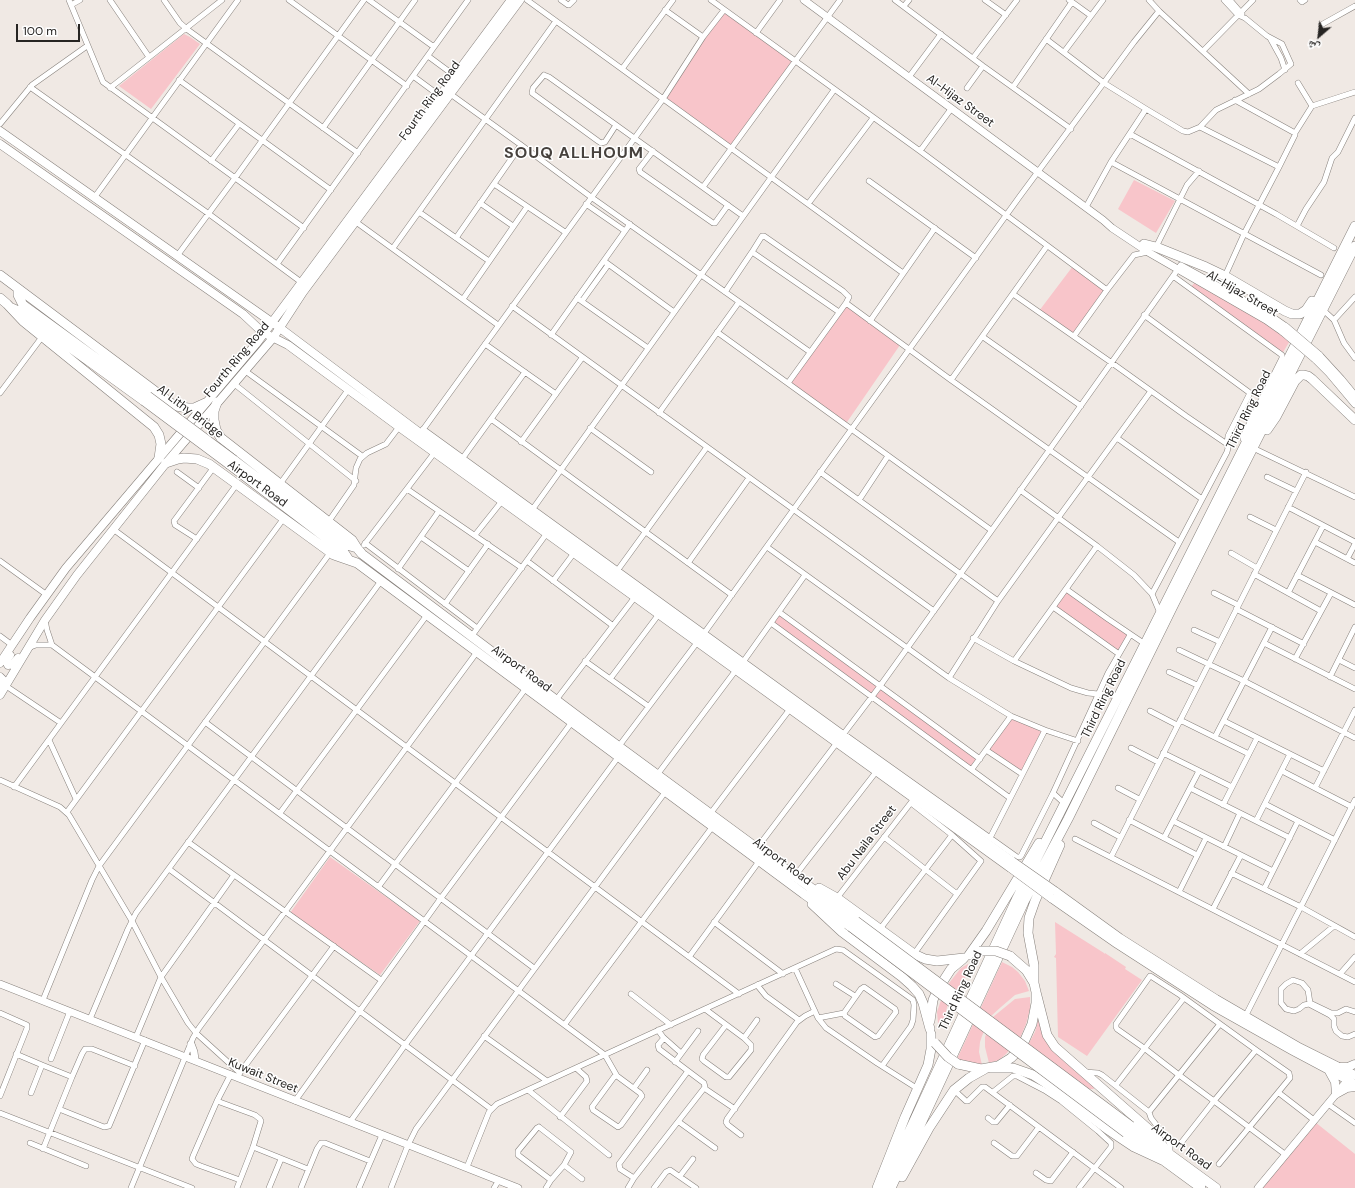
<!DOCTYPE html>
<meta charset="utf-8">
<style>
body{margin:0}
#map{position:relative;width:1355px;height:1188px;overflow:hidden;background:#f0e9e4;font-family:"DM Sans","Noto Naskh Arabic",sans-serif}
canvas{display:block}
.north{position:absolute;left:1299px;top:16px;width:40px;height:40px;-webkit-text-stroke:3px #fff;paint-order:stroke;rotate:208deg;font-size:11px;font-weight:700;line-height:16px;text-align:center;color:#262422}
.north::after{content:'';display:block;margin:auto;width:14px;height:18px;background:#262422;clip-path:polygon(50% 0,100% 100%,50% 72%,0 100%)}
.scale{position:absolute;left:16px;top:24px;width:64px;height:18px;box-sizing:border-box;border:2px solid #262422;border-top:0;padding-left:5px;font-size:12px;line-height:14px;white-space:nowrap;color:#262422;-webkit-text-stroke:3px #fff;paint-order:stroke}
</style>
<div id="map">
<canvas width="1355" height="1188"></canvas>
<div class="north">ش</div>
<div class="scale">100 m</div>
</div>
<script>
const c = document.querySelector('canvas').getContext('2d');
c.lineJoin = 'round';
function fill(path, color) {
  c.fillStyle = color;
  c.fill(path, 'evenodd');
}
function poly(rows) {
  const path = new Path2D();
  for (const r of rows) {
    path.moveTo(r[0], r[1]);
    for (let i = 2; i < r.length; i += 2) path.lineTo(r[i], r[i + 1]);
  }
  return path;
}
function stroke(path, color, width, dash) {
  c.strokeStyle = color;
  c.lineWidth = width;
  c.lineCap = dash ? 'butt' : 'round';
  c.setLineDash(dash || []);
  c.stroke(path);
}
function label(font, color, halo, rows, align = 'center') {
  c.font = font + ' "DM Sans",sans-serif';
  c.lineWidth = 3;
  c.setLineDash([]);
  c.textBaseline = 'middle';
  c.strokeStyle = halo;
  c.fillStyle = color;
  for (const [text, x, y, turn = 0] of rows) {
    c.save();
    c.translate(x, y);
    c.rotate((+turn || 0) * Math.PI / 180);
    c.textAlign = isNaN(turn) ? turn : align;
    if (halo) c.strokeText(text, 0, 0);
    c.fillText(text, 0, 0);
    c.restore();
  }
}
fill(poly([
 [724,10,794,62,729,150,660,99],
 [184,34,190,37,200,44,151,109,119,86],
 [1134,180,1175,201,1156,233,1118,209],
 [1073,266,1107,290,1074,336,1039,311],
 [1196,281,1291,339,1282,354,1190,288],
 [846,304,900,345,845,425,789,385],
 [1066,588,1130,635,1119,654,1052,607],
 [777,611,980,759,972,769,770,622],
 [1011,716,1044,730,1022,776,987,750],
 [330,857,420,921,380,975,290,913],
 [1055,922,1104,953,1104,954,1105,953,1126,967,1125,969,1142,980,1087,1056,1058,1037,1056,958,1054,957,1056,954],
 [1002,962,1012,967,1018,972,1025,981,1029,991,1015,995,1001,1007,990,1017,982,1036,980,1042,979,1052,982,1065,964,1062,957,1059],
 [968,964,970,968,961,986,948,1003,944,1020,938,1023,937,1012,940,1003,949,983,961,968],
 [1030,997,1030,1009,1026,1024,1020,1038,1006,1054,999,1060,989,1063,985,1047,985,1037,993,1017,1015,999],
 [1038,1021,1039,1021,1043,1035,1093,1086,1094,1089,1087,1089,1028,1045,1035,1032],
 [1315,1122,1355,1154,1355,1188,1260,1188]
]), '#f8c5ca');
const street = poly([
 [69,0,103,82,304,228],
 [110,0,149,57],
 [164,0,180,23,188,30,358,153],
 [289,0,407,86],
 [369,0,434,47],
 [527,0,903,273],
 [561,0,568,5,569,5,574,0],
 [711,0,920,151,1107,290],
 [895,0,983,66,1071,129],
 [985,0,1006,15],
 [1149,0,1159,11],
 [1230,0,1242,14],
 [1300,0,1302,2,1305,0],
 [1072,2,1090,15],
 [71,5,80,0],
 [904,6,909,0],
 [665,10,703,37],
 [1321,25,1355,6],
 [756,33,780,0],
 [1270,38,1281,58,1285,70],
 [1046,39,1104,83,1146,109,1111,162,1086,207],
 [1203,51,1253,0],
 [1064,52,1103,0],
 [428,56,455,76],
 [973,58,1017,0],
 [622,69,673,0],
 [544,75,549,77,616,125,605,142,601,143,598,141,532,93,533,88,544,75],
 [413,76,440,96],
 [909,77,941,34],
 [179,80,331,190],
 [1298,83,1312,106],
 [30,87,209,214,301,282],
 [1013,87,1072,2,1069,0],
 [110,88,222,0],
 [967,88,983,66],
 [449,93,521,145,591,197,810,352],
 [1235,100,1295,133],
 [1146,109,1183,131,1188,132,1200,127,1279,167],
 [0,124,32,85,87,46],
 [616,125,743,216],
 [1200,127,1216,110,1259,89,1279,74,1291,64,1282,44,1267,36,1245,18,1238,15,1224,0],
 [323,128,415,0],
 [1130,134,1276,214,1334,248],
 [653,151,639,169,640,172,713,223,715,223,728,205],
 [920,151,951,109],
 [211,161,239,124],
 [1111,162,1321,275],
 [869,181,976,258],
 [494,184,565,232],
 [703,187,840,0],
 [94,198,238,0],
 [480,203,513,226],
 [586,204,625,231],
 [808,204,873,118],
 [419,212,489,261],
 [356,222,498,325],
 [1297,226,1306,209,1324,182,1332,158,1338,152,1355,118],
 [456,238,521,145],
 [1047,246,951,380,1179,542],
 [1156,247,1187,185,1199,171],
 [393,248,556,21],
 [752,252,762,236,764,236,843,291,849,297,846,303,788,383],
 [177,256,235,178,364,0],
 [604,261,674,312],
 [277,264,468,0],
 [1173,276,1282,355,1282,358,1243,436,1243,439,1246,442],
 [1225,276,1244,234,1279,167,1295,135,1295,133,1312,106,1355,92],
 [725,292,752,252,839,312],
 [1013,294,1112,363,1186,416,1227,444],
 [577,298,648,348],
 [463,299,527,207],
 [582,301,608,265],
 [846,303,951,380],
 [512,306,934,611],
 [1322,309,1334,320,1344,343,1355,358],
 [1144,315,1250,393,1228,436,1227,444,1228,448,1227,452,1152,594],
 [1334,320,1355,297],
 [870,321,935,228],
 [717,332,991,530],
 [551,335,630,224],
 [1074,336,1107,290,1134,255,1148,252],
 [983,337,1081,406],
 [485,344,556,394],
 [244,370,362,456],
 [233,383,356,481],
 [0,393,42,337],
 [659,413,739,302],
 [491,419,732,595],
 [590,428,651,472],
 [423,429,844,734,1017,857,1020,857,1021,856,1053,793,1108,673,1130,635],
 [422,431,663,99,703,37,724,10],
 [1117,438,1202,499],
 [521,442,582,358],
 [1253,448,1355,497],
 [462,459,525,372],
 [177,472,199,488],
 [820,472,998,601],
 [1267,477,1296,491],
 [280,484,348,390],
 [407,489,522,568],
 [1020,490,1097,546,1134,575,1152,594,1160,613],
 [859,500,888,456],
 [1288,507,1355,542],
 [532,510,834,90],
 [1250,517,1276,530],
 [329,521,354,485,356,468,360,459,367,453,386,444,399,427],
 [113,529,739,994],
 [475,535,502,501],
 [421,537,469,571],
 [197,539,175,525,174,521,214,467],
 [1315,542,1355,563],
 [365,543,477,628],
 [364,545,435,452],
 [767,547,949,678,1011,716,1045,730,1078,741],
 [1231,553,1257,568],
 [1347,559,1355,544],
 [0,561,47,595],
 [527,561,612,625],
 [688,563,749,478],
 [398,569,439,511],
 [617,571,707,447],
 [1254,574,1321,611],
 [1297,575,1355,605],
 [553,581,574,553],
 [1066,589,1108,619,1145,644],
 [1214,593,1238,605],
 [1288,593,1323,526],
 [445,604,488,544],
 [1053,607,1119,654],
 [1236,609,1304,644],
 [779,612,980,759],
 [45,620,47,630,52,645,605,1055,617,1076],
 [771,623,1010,798],
 [1194,630,1220,642],
 [0,636,12,645],
 [471,637,547,533],
 [973,638,1014,661,1071,688,1088,693,1119,696],
 [1264,643,1355,689],
 [28,648,36,645,52,645],
 [1179,650,1244,681,1355,738],
 [1295,659,1331,593],
 [1339,660,1355,668],
 [585,661,648,706],
 [1014,661,1097,546],
 [743,662,805,575],
 [1169,672,1197,685],
 [1330,677,1355,627],
 [949,678,998,601,1058,518,1151,391],
 [610,679,659,614],
 [6,686,61,723],
 [556,700,635,597],
 [1150,711,1177,725],
 [1180,720,1249,754],
 [1224,721,1324,771],
 [205,722,534,968],
 [1215,737,1272,627],
 [49,740,76,799],
 [619,746,705,632,1020,196,1134,42,1159,11,1249,94],
 [1131,748,1158,762],
 [986,750,1022,774],
 [1163,753,1232,787],
 [972,769,1011,716],
 [1282,771,1352,807],
 [657,775,736,670],
 [0,780,60,807,69,815,132,921,161,977,188,1023,196,1033,240,1073],
 [14,787,237,484],
 [1118,788,1139,799],
 [1190,788,1290,838],
 [1315,788,1355,710],
 [1053,793,1065,804],
 [911,803,952,835,981,861,914,954],
 [1265,804,1335,840],
 [1223,805,1257,738],
 [67,812,284,518],
 [280,813,427,615],
 [710,814,790,709],
 [1129,820,1197,855],
 [1173,821,1273,871],
 [1256,821,1290,754],
 [1094,823,1120,837],
 [884,837,957,894],
 [990,838,1045,730],
 [1164,838,1199,771],
 [1075,839,1355,982],
 [188,842,381,980],
 [1224,847,1240,813],
 [757,848,880,686,1050,449,1178,269],
 [1111,857,1306,472],
 [169,869,491,1109],
 [1231,873,1301,907,1355,937],
 [795,876,876,772],
 [379,886,526,688],
 [1264,889,1298,821],
 [1179,892,1206,838],
 [837,898,913,800],
 [1213,909,1241,855],
 [714,922,783,974],
 [880,929,952,835],
 [1300,954,1334,926],
 [689,957,760,860],
 [795,968,818,1018,826,1028,877,1063,918,1089],
 [1340,974,1355,957],
 [836,984,855,996],
 [757,985,766,996,799,1020],
 [631,994,671,1025],
 [43,1000,92,880,99,866,330,553],
 [705,1009,744,1038,751,1045,751,1050,729,1077,726,1077,704,1061,702,1059,703,1055,726,1025],
 [1355,1012,1346,1009,1338,1013,1331,1013,1310,1003,1308,990,1302,983,1293,980,1286,984,1281,989,1281,1003,1286,1009,1294,1011,1299,1009,1304,1005,1309,1004,1330,1015,1334,1019,1334,1026,1336,1031,1342,1036,1348,1037,1355,1034],
 [0,1013,27,1025,27,1028,0,1096],
 [1245,1017,1355,800],
 [818,1018,844,1013,861,989,864,987,895,1009,896,1012,878,1036,875,1037,845,1016,844,1013],
 [90,1019,128,929,136,913,381,581],
 [565,1024,713,826],
 [658,1030,663,1037,681,1053],
 [484,1036,547,1081],
 [136,1037,161,977,234,875],
 [664,1038,658,1045,659,1049,688,1071,704,1083,705,1087,634,1178,620,1169,619,1164,688,1071],
 [744,1038,757,1020],
 [16,1054,42,1065],
 [51,1059,70,1011],
 [675,1062,698,1031],
 [1084,1072,1098,1073,1102,1075,1149,1112,1151,1118,1168,1140,1170,1145,1170,1153],
 [231,1074,217,1101,193,1156,192,1159,196,1164,201,1166,240,1180],
 [239,1074,334,946],
 [617,1076,640,1093,642,1096,621,1125,618,1127,593,1110,592,1107,614,1077,617,1076],
 [1116,1085,1184,998],
 [634,1088,647,1070],
 [704,1088,735,1109],
 [528,1090,609,1155],
 [954,1090,966,1101,968,1101,982,1087,985,1087,1121,1188],
 [993,1092,1013,1076,1017,1076,1044,1090,1061,1101,1098,1131,1111,1143,1111,1147,1079,1188],
 [31,1093,42,1065,72,1077],
 [1279,1093,1314,1120],
 [217,1101,255,1115,260,1119,261,1121,253,1147,237,1188],
 [295,1101,441,898,572,722],
 [1328,1104,1355,1123],
 [59,1109,104,1127,109,1126,145,1040],
 [1149,1112,1220,1024],
 [0,1113,192,1188],
 [560,1117,587,1081,586,1077,576,1068],
 [988,1118,993,1122,996,1122,1010,1105],
 [350,1122,405,1045,619,756],
 [679,1122,715,1148],
 [539,1127,571,1152,564,1165,551,1180,518,1155,518,1151,537,1128,539,1127],
 [741,1135,728,1125,726,1122,727,1119,797,1022,805,1016,815,1011],
 [30,1143,86,1166],
 [994,1143,1012,1156,1017,1156,1039,1127],
 [1181,1143,1214,1101,1256,1050,1180,995,1152,977,1150,976,1116,1024,1116,1027,1117,1029,1144,1048,1179,1075,1214,1101,1286,1155],
 [253,1147,308,1169],
 [43,1149,72,1077,82,1054,85,1049,92,1049,135,1066],
 [1219,1164,1290,1078,1289,1073,1256,1050],
 [564,1165,582,1179],
 [467,1167,489,1112,497,1104,836,949,843,950,913,1000,914,1005,913,1020,911,1026,882,1066],
 [1036,1173,1046,1180,1051,1181,1073,1152],
 [680,1176,693,1159],
 [131,1188,193,1038,199,1028,477,652],
 [269,1188,281,1159],
 [301,1188,317,1149,321,1143,325,1143,370,1161],
 [359,1188,382,1135],
 [391,1188,408,1145,416,1129,666,791],
 [494,1188,499,1180],
 [546,1188,551,1180],
 [628,1188,634,1178],
 [654,1188,666,1172,670,1170,696,1188]
]);
const secondary = poly([
 [804,0,1103,220,1112,228,1148,252,1266,320,1283,332],
 [1181,266,1263,311,1286,327],
 [1319,355,1341,379,1355,396],
 [1315,359,1329,373,1355,404],
 [0,984,518,1188],
 [191,1044,194,1052,195,1060],
 [1258,1188,1351,1076]
]);
const primary = poly([
 [0,131,280,328,420,433,1012,861],
 [0,144,243,314,259,329,268,335,288,345,399,427,1009,867],
 [10,655,6,660,8,665,13,664,18,658],
 [0,663,30,618,66,568,256,344,511,0],
 [0,677,3,680,0,687],
 [0,695,45,620,77,575,166,463,273,338,303,292,520,0],
 [1055,891,1120,938,1216,999,1297,1046,1355,1075],
 [1051,898,1117,944,1213,1006,1293,1051,1355,1084],
 [1340,1067,1348,1067,1355,1064],
 [1329,1071,1335,1082,1336,1094],
 [1336,1094,1347,1088,1355,1087]
]);
const highway = poly([
 [1144,244,1156,247,1206,267,1225,276,1285,311,1292,314,1300,314,1306,310,1312,301],
 [0,275,171,403,176,406,188,408,194,408,205,403],
 [18,289,18,295,23,305,148,396],
 [0,298,7,304,23,321,154,427,159,435,161,444,159,458],
 [12,308,21,312,144,401],
 [217,402,214,411,214,420,216,430,221,438,352,540,357,548,362,554,580,718,856,921],
 [1267,430,1276,417,1295,381,1301,375,1304,375,1308,376,1312,379,1355,420],
 [234,460,347,545,357,548],
 [166,463,178,459,184,458,197,459,209,464,334,555,357,563,804,894,851,927],
 [230,465,343,551,349,560],
 [819,888,837,898,914,954,925,959,937,961,964,958],
 [812,904,842,932,902,977,912,986,919,994,923,1003,930,1029],
 [969,955,986,931,1039,843],
 [1034,983,1034,965,1028,933,1029,918,1035,901,1060,845],
 [1036,992,1047,1035,1055,1047,1154,1134,1165,1149],
 [930,1021,933,1000,938,989,951,969,963,959],
 [958,1064,981,1069,998,1066,1011,1058,1018,1051,1024,1042,1032,1024,1036,1003,1036,992,1034,983,1026,970,1010,956],
 [991,1068,1013,1068,1033,1075,1044,1082,1107,1129,1134,1147,1162,1160],
 [1131,1126,1216,1188],
 [1126,1133,1201,1188],
 [902,1177,929,1128,954,1090,969,1078,985,1069],
 [877,1188,905,1117,928,1065,931,1049,931,1034],
 [883,1188,1017,898,1355,226],
 [891,1188,1024,902,1068,819,1174,604,1355,246]
]);
stroke(street, '#87817c', 6);
stroke(secondary, '#87817c', 8);
stroke(primary, '#87817c', 9);
stroke(highway, '#87817c', 10);
stroke(street, '#fff', 5);
stroke(secondary, '#fff', 7);
stroke(primary, '#fff', 8);
stroke(highway, '#fff', 9);
const secondaryBridge = poly([
 [1286,327,1319,355],
 [1283,332,1315,359]
]);
const primaryBridge = poly([
 [1012,861,1055,891],
 [1009,867,1051,898]
]);
const highwayBridge = poly([
 [148,396,234,460],
 [144,401,230,465],
 [856,921,1131,1126],
 [851,927,1126,1133],
 [979,951,996,951,1010,956],
 [935,1043,948,1057,958,1064]
]);
stroke(secondaryBridge, '#87817c', 8, []);
stroke(primaryBridge, '#87817c', 9, []);
stroke(highwayBridge, '#87817c', 10, []);
stroke(secondaryBridge, '#fff', 7);
stroke(primaryBridge, '#fff', 8);
stroke(highwayBridge, '#fff', 9);
label('12px', '#262422', '#fff', [
 ["Fourth Ring Road",430,101,-54],
 ["Al-Hijaz Street",960,101,36],
 ["Al-Hijaz Street",1242,294,30],
 ["Fourth Ring Road",237,360,-50],
 ["Third Ring Road",1249,410,-64],
 ["Al Lithy Bridge",190,412,37],
 ["Airport Road",257,484,36],
 ["Airport Road",521,669,36],
 ["Third Ring Road",1104,699,-64],
 ["Abu Naila Street",867,843,-53],
 ["Airport Road",782,862,37],
 ["Third Ring Road",961,991,-65],
 ["Kuwait Street",263,1076,22],
 ["Airport Road",1181,1147,36]
]);
c.letterSpacing = '1px';
label('bold 16px', '#47423e', '#fff', [
 ["SOUQ ALLHOUM",574,154]
]);
c.letterSpacing = '0px';
</script>
